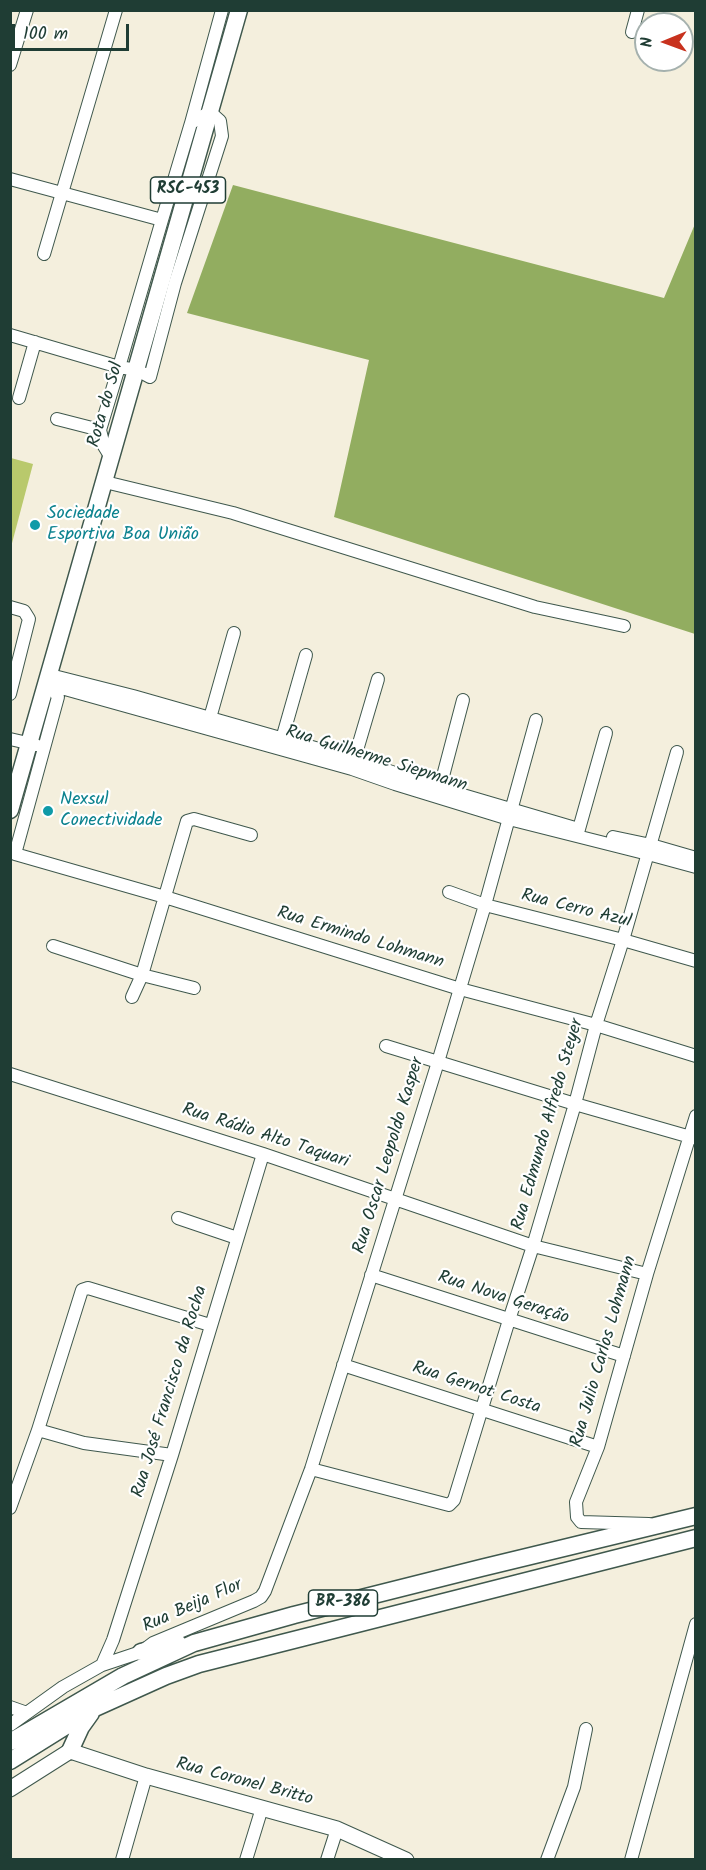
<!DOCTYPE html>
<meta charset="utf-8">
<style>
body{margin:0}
#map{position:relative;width:706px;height:1870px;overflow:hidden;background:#f4efdd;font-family:Kalam,sans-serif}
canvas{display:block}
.frame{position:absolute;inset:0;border:12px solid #1f3d34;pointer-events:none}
.north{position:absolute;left:634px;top:12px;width:60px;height:60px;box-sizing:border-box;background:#fff;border:2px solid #a5b1ae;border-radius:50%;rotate:269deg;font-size:16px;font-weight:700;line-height:24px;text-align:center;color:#1f3d34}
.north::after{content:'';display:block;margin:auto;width:21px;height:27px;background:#c8321e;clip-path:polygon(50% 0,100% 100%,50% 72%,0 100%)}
.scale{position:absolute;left:12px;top:24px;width:117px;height:27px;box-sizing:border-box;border:3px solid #1f3d34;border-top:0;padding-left:8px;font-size:18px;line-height:21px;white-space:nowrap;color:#1f3d34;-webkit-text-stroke:4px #fff;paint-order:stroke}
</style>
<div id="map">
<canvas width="706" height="1870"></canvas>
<div class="frame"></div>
<div class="north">N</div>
<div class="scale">100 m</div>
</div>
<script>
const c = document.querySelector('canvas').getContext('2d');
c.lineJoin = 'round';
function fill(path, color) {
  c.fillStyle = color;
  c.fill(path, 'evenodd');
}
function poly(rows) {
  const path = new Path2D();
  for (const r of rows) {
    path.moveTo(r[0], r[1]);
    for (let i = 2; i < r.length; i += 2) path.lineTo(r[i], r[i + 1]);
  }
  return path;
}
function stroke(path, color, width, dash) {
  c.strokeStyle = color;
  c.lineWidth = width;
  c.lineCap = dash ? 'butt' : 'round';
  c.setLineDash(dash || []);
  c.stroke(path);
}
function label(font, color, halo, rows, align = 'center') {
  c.font = font + ' Kalam,sans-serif';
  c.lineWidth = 4.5;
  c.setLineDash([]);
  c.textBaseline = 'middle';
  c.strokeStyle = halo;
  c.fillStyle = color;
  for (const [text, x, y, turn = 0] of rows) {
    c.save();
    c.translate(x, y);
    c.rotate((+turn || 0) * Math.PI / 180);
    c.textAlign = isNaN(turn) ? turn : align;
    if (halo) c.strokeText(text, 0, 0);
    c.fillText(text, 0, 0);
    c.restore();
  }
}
fill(poly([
 [11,458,33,464,11,547,10,458]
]), '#b9c96c');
fill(poly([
 [233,185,664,298,695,224,695,634,334,517,369,360,187,313]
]), '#92ad60');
const minor = poly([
 [632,32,638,10],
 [10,65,27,10],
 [191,123,222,10],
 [10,179,162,220],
 [44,254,116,10],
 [10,335,119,367,137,370,150,377,175,283,222,136,220,121,210,112,191,123,162,220,119,367,100,430,104,446,112,459],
 [19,398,35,342],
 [57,419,100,430],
 [105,482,233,513,535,607,624,626],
 [10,607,24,611,29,619,10,694],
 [50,675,133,696,354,759,439,788,575,828],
 [47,684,352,769,395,784,509,819,648,854,696,867],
 [208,725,234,633],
 [10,739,36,745],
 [280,746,306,655],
 [352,767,378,679],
 [438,795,463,700],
 [577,836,606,733],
 [613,837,651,845,696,858],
 [15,854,165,897,460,989,596,1025,696,1056],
 [15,854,58,697,54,691,45,689],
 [449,892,485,905,623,940,696,961],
 [53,946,142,975,194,988],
 [132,997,142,975,187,821,194,819,251,835],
 [386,1046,575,1104,694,1138],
 [10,1074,263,1154,533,1246,647,1274],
 [178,1218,237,1238],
 [371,1275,624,1356],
 [343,1365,598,1447],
 [38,1430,84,1443,172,1455],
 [311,1469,449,1505,454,1500,509,1320,533,1246,575,1104,596,1025,623,940,677,752],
 [10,1508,38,1430,82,1290,88,1288,210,1325],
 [649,1524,581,1522,577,1517,576,1502,598,1447,647,1274,696,1116],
 [102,1665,113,1640,172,1455,263,1154],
 [10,1707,27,1713],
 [10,1725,63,1687,102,1665,141,1652,153,1643,254,1601,261,1597,265,1591,311,1469,438,1062,485,905,536,720],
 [122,1860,146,1776],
 [246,1860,262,1808],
 [327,1860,337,1829],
 [547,1860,574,1787,586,1729],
 [631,1860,696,1624]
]);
const major = poly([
 [10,1789,70,1751,146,1776,337,1829,406,1860]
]);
const highway = poly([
 [10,810,239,10],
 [141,1652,178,1643],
 [10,1742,123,1676,194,1643,294,1615,481,1568,696,1516],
 [70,1751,81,1727,91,1713],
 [10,1761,95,1708,166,1676,199,1664,696,1538]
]);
stroke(minor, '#3f584d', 14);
stroke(major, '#3f584d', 17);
stroke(highway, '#3f584d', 19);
stroke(minor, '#fff', 12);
stroke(major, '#fff', 15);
stroke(highway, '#fff', 16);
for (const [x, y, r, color] of [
 [35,525,6,"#0f9aa8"],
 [48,811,6,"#0f9aa8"]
]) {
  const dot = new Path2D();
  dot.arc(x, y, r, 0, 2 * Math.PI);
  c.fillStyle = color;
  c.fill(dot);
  stroke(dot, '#fff', 2);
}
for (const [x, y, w] of [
 [188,190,75],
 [343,1603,69]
]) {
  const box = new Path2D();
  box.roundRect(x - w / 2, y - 13, w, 26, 4.5);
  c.fillStyle = '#fff';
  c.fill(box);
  stroke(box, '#1f3d34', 1.5);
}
label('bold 16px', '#1f3d34', null, [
 ["RSC-453",188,190],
 ["BR-386",343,1603]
]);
label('18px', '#1f3d34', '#fff', [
 ["Rota do Sol",107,405,-74],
 ["Rua Guilherme Siepmann",376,760,17],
 ["Rua Cerro Azul",576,910,14],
 ["Rua Ermindo Lohmann",360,939,17],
 ["Rua Edmundo Alfredo Steyer",549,1125,-74],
 ["Rua Rádio Alto Taquari",265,1137,18],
 ["Rua Oscar Leopoldo Kasper",390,1156,-73],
 ["Rua Nova Geração",503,1299,18],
 ["Rua Julio Carlos Lohmann",605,1352,-74],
 ["Rua Gernot Costa",476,1389,18],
 ["Rua José Francisco da Rocha",171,1392,-73],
 ["Rua Beija Flor",193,1607,-24],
 ["Rua Coronel Britto",244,1783,15]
]);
label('18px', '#0d838f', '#fff', [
 ["Sociedade",47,515],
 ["Esportiva Boa União",47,536],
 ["Nexsul",60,801],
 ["Conectividade",60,822]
], 'left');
</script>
